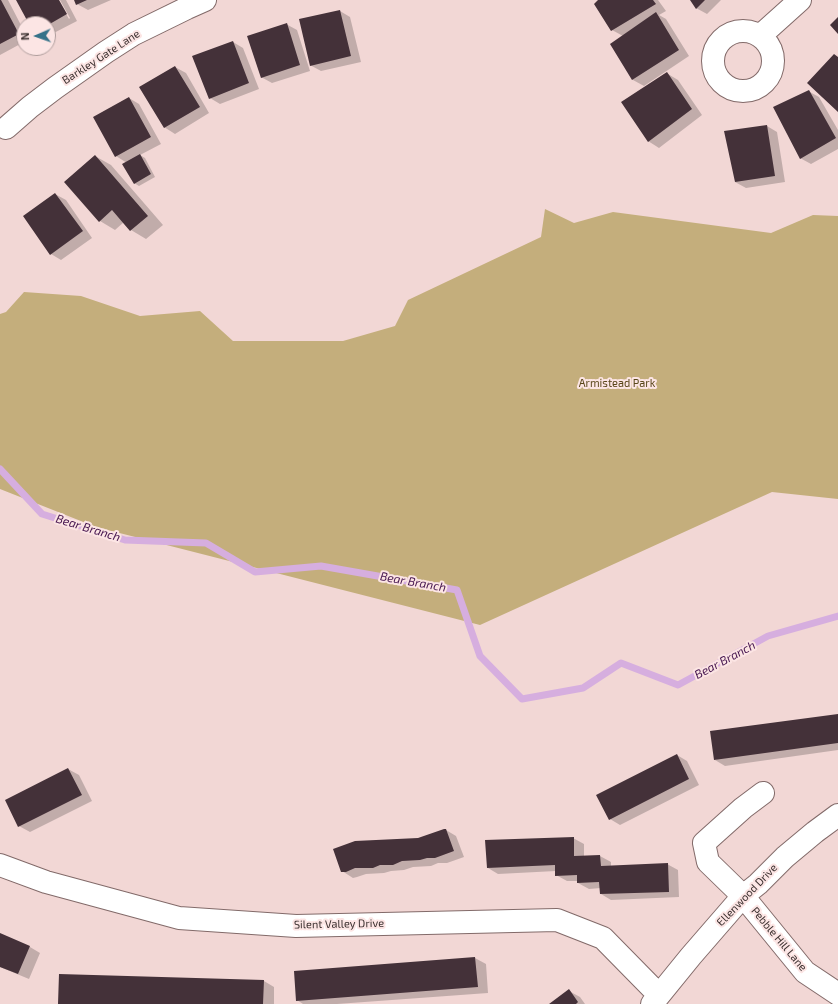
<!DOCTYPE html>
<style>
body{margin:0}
#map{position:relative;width:838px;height:1004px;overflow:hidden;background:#f2d7d5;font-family:"Exo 2",sans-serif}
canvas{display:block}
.north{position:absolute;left:16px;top:16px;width:40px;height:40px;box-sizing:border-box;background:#fce5e4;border:1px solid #af9d9c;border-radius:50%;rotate:268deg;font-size:11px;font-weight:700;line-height:16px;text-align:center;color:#3b302f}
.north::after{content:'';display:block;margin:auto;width:14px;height:18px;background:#357289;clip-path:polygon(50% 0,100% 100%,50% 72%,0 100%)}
</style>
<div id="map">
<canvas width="838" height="1004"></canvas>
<div class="north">N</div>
</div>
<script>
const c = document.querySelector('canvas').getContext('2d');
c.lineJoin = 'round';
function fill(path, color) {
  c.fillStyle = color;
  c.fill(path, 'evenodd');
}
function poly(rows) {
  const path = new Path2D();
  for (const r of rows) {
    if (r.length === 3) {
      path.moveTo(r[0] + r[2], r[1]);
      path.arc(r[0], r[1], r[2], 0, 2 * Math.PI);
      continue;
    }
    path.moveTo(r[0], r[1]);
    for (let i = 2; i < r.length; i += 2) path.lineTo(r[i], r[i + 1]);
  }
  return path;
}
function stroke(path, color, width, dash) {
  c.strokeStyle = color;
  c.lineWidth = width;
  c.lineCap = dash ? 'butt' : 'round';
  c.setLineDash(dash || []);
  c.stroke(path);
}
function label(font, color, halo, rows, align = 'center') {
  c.font = font + ' "Exo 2",sans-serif';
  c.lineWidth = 4;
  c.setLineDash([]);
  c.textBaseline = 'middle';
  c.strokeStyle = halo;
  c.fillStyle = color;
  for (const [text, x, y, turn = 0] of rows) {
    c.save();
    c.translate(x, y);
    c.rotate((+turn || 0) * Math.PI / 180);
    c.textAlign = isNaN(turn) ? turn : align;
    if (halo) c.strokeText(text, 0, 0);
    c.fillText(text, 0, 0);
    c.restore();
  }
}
fill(poly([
 [545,209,574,223,613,212,771,233,813,215,838,216,838,499,772,492,480,625,96,527,0,489,0,314,6,312,24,292,81,296,140,316,200,311,233,341,343,341,395,326,408,300,541,237]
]), '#c4ae7c');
fill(poly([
 [0,0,8,0,24,31,24,42,0,55],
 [17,0,58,0,69,19,70,18,60,0,66,0,77,21,48,36,48,24,30,24],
 [75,0,111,0,88,10,77,4],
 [600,0,658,0,666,11,659,15,666,19,689,56,644,86,633,80,612,44,623,36,612,30],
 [691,0,721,0,707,14,696,8],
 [340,11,350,17,361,62,321,71,310,65],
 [286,24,297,30,310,71,272,83,261,77],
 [233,42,243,48,259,89,220,104,210,98],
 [175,67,186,73,209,113,175,134,164,127],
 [668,74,678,80,702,115,659,148,648,141],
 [808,91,819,97,838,130,838,149,811,164,800,158],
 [129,98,139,104,161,144,140,155,145,158,155,177,139,186,134,183,127,163,116,156],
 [767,126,777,132,785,182,746,188,735,182],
 [95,156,111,165,163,225,146,239,131,230,124,222,115,230,100,221],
 [55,194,66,200,92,238,61,260,51,254],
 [838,715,838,750,725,766,715,760],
 [677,755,687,761,699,785,620,825,610,819],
 [68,769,79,775,92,801,30,832,19,826],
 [446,830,456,836,464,857,447,863,438,863,431,866,413,867,404,870,391,871,384,873,366,874,357,877,353,878,342,871,418,839],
 [573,838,584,844,584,857,600,856,611,862,611,867,667,864,678,870,679,897,611,900,601,894,601,888,589,889,578,883,578,881,567,881,556,875,556,871,498,874,488,868],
 [0,934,30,947,40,953,29,979,0,967],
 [475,958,486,964,488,993,337,1004,303,1004,297,1000,295,972],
 [264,981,274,987,274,1004,60,1004],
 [569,991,580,997,585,1004,551,1004]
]), '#0003');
stroke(poly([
 [0,469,42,514,125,540,206,543,255,572,321,566,457,590,480,656,522,699,583,688,621,663,678,685,768,636,838,616]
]), '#d6aedf', 7);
fill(poly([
 [0,0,1,0,19,34,0,44],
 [16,0,59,0,67,14,48,25,48,24,29,24],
 [74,0,87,0,76,5],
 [598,0,653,0,656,4,611,31,594,4],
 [690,0,705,0,696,9],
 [340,10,351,56,310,66,299,19],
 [656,12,679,50,632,80,610,44],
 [838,17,838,34,830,25],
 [287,23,300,65,261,78,247,36],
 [233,41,249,83,209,99,192,56],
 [834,54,838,57,838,112,807,83],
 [175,66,200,107,164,128,139,87],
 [667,72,692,109,648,142,621,102],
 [809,90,836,138,800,159,773,107],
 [129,97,151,137,115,157,93,117],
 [767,125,775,176,735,182,724,131],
 [140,154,151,174,134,184,122,164],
 [95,155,148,216,130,231,112,210,99,222,64,182],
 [55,193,83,231,50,255,23,216],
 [838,714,838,743,714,760,710,731],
 [677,754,689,779,609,820,596,795],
 [68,768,82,795,18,827,5,800],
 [444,829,446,829,454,851,435,858,427,858,420,860,402,861,393,865,380,865,373,868,355,868,346,872,341,872,333,849,355,841,418,838],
 [574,837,574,856,600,855,601,866,668,863,669,892,600,894,599,882,577,883,577,875,555,876,555,865,487,868,485,840],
 [0,933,30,946,18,974,0,967],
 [475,957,478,987,296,1001,294,971],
 [59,974,264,980,263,1004,58,1004],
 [569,989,578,1002,576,1004,549,1004]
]), '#443139');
const minor = poly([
 [743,61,30],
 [760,36,800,0],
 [6,128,30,107,55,88,106,52,134,34,187,8,205,0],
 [763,793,743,808,704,843,708,862,743,896,805,972,838,994],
 [0,865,46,882,179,918,296,926,557,920,603,938,659,995],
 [652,1004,691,956,743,896,758,884,785,857,815,832,838,815]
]);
stroke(minor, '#826a69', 24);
stroke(minor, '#fff', 22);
label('11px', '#3b302f', '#fce5e4', [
 ["Barkley Gate Lane",101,57,-33],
 ["Ellenwood Drive",747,895,-46],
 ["Silent Valley Drive",339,924,-1],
 ["Pebble Hill Lane",779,939,50]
]);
label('11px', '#594619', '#fce5e4', [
 ["Armistead Park",617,383]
]);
label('italic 12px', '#44134e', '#fce5e4', [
 ["Bear Branch",88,528,17],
 ["Bear Branch",413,582,10],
 ["Bear Branch",725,660,-28]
]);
</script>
